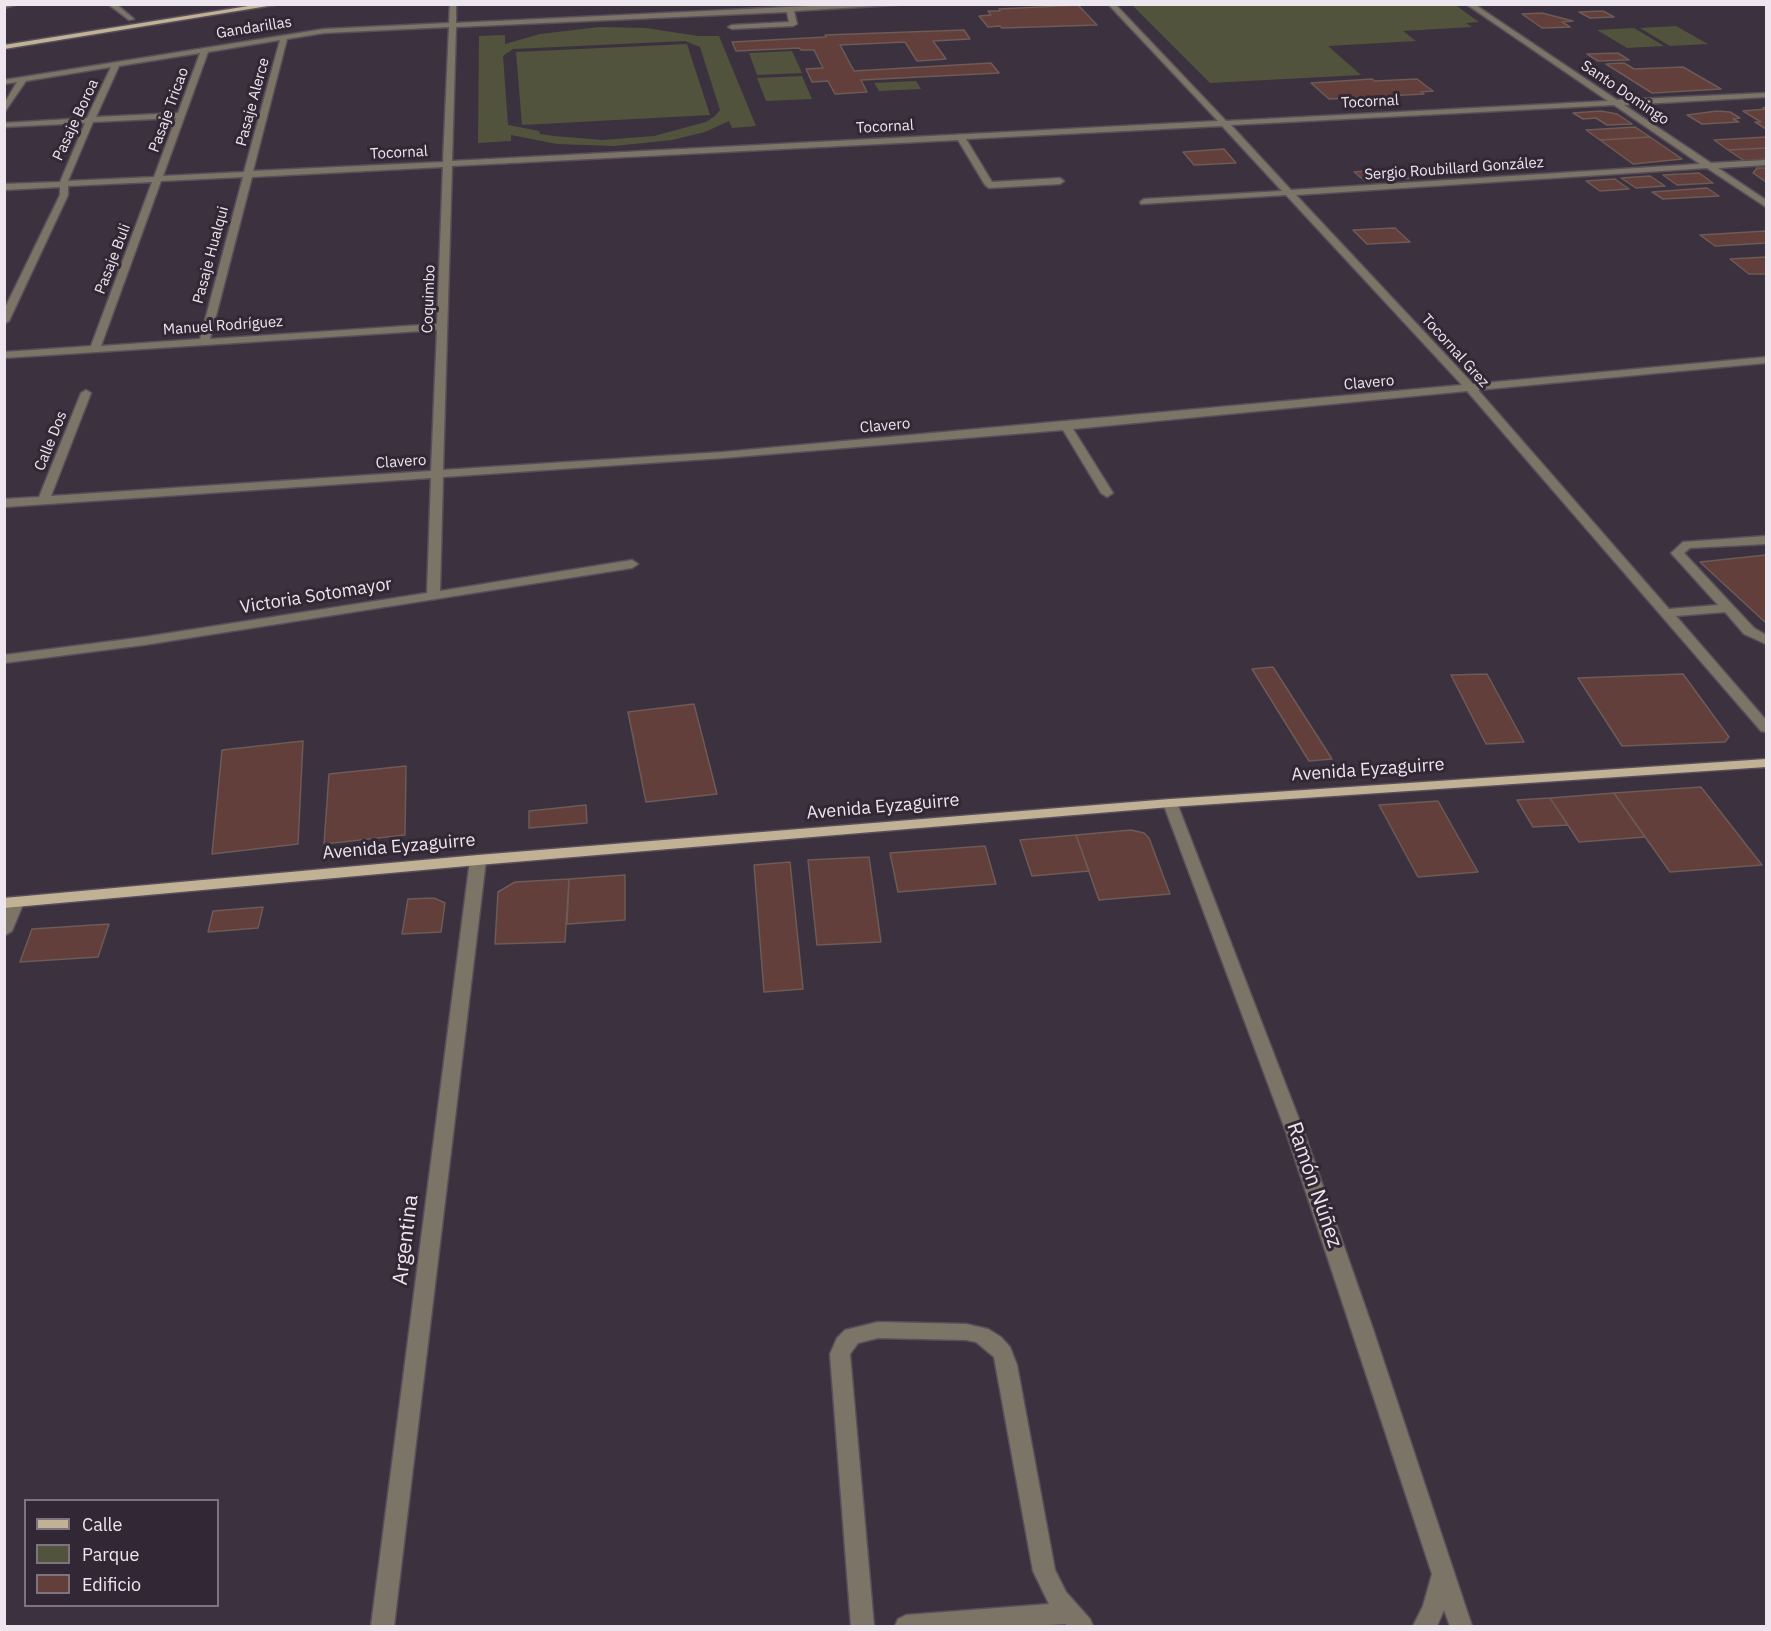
<!DOCTYPE html>
<meta charset="utf-8">
<style>
body{margin:0}
#map{position:relative;width:1771px;height:1631px;overflow:hidden;background:#3c323f;font-family:"IBM Plex Sans",sans-serif}
canvas{display:block}
.frame{position:absolute;inset:0;border:6px solid #ede6ef;pointer-events:none}
.legend{position:absolute;left:24px;top:1499px;width:195px;height:108px;box-sizing:border-box;background:#322835;border:2px solid #7d747f;margin:0;padding:8px 10px;list-style:none;font-size:18px;color:#ede6ef}
.legend li{display:flex;align-items:center;gap:12px;height:30px}
.legend b{width:30px;border:2px solid #7d747f}
</style>
<div id="map">
<canvas width="1771" height="1631"></canvas>
<div class="frame"></div>
<ul class="legend">
<li><b style="height:8px;background:#c1b195"></b>Calle</li>
<li><b style="height:16px;background:#51533d"></b>Parque</li>
<li><b style="height:16px;background:#623f3a"></b>Edificio</li>
</ul>
</div>
<script>
const c = document.querySelector('canvas').getContext('2d');
c.lineJoin = 'round';
function fill(path, color) {
  c.fillStyle = color;
  c.fill(path, 'evenodd');
}
function poly(rows) {
  const path = new Path2D();
  for (const r of rows) {
    path.moveTo(r[0], r[1]);
    for (let i = 2; i < r.length; i += 2) path.lineTo(r[i], r[i + 1]);
  }
  return path;
}
function stroke(path, color, width, dash) {
  c.strokeStyle = color;
  c.lineWidth = width;
  c.lineCap = dash ? 'butt' : 'round';
  c.setLineDash(dash || []);
  c.stroke(path);
}
function label(font, color, halo, rows, align = 'center') {
  c.font = font + ' "IBM Plex Sans",sans-serif';
  c.lineWidth = 6;
  c.setLineDash([]);
  c.textBaseline = 'middle';
  c.strokeStyle = halo;
  c.fillStyle = color;
  for (const [text, x, y, turn = 0] of rows) {
    c.save();
    c.translate(x, y);
    c.rotate((+turn || 0) * Math.PI / 180);
    c.textAlign = isNaN(turn) ? turn : align;
    if (halo) c.strokeText(text, 0, 0);
    c.fillText(text, 0, 0);
    c.restore();
  }
}
fill(poly([
 [1454,4,1479,22,1466,23,1472,27,1403,31,1416,41,1328,46,1361,75,1210,83,1132,5],
 [1676,26,1708,44,1670,46,1640,28],
 [600,27,646,28,698,36,719,36,756,126,732,128,729,121,705,132,672,140,614,146,557,144,511,135,511,141,478,143,479,36,505,35,505,44,540,34],
 [685,41,700,47,720,110,715,116,706,122,654,136,602,140,554,136,540,134,539,131,508,125,503,56,513,49],
 [1634,28,1664,46,1627,48,1597,30],
 [687,44,710,115,522,125,516,52],
 [792,51,802,73,757,75,749,53],
 [802,76,812,99,766,101,757,78],
 [916,81,921,89,879,91,874,83]
]), '#51533d');
const building = poly([
 [1078,5,1097,25,1002,28,1000,26,988,27,979,16,991,15,988,11,1000,11,999,9,1078,5],
 [1603,11,1614,17,1590,18,1579,12,1603,11],
 [1542,13,1573,21,1562,22,1570,27,1542,28,1522,14,1542,13],
 [964,30,970,39,933,41,946,59,917,61,905,42,840,45,854,71,991,63,999,73,861,80,867,92,835,94,828,81,812,82,806,69,823,68,814,50,801,50,799,48,736,51,732,42,826,37,825,35,964,30],
 [1618,53,1629,60,1598,61,1587,54,1618,53],
 [1624,63,1634,69,1683,67,1721,89,1652,93,1606,64,1624,63],
 [1372,79,1375,81,1417,79,1433,91,1421,92,1424,94,1329,99,1311,83,1372,79],
 [1766,107,1766,129,1755,122,1761,122,1743,111,1766,109,1763,108,1766,107],
 [1601,111,1617,114,1632,124,1607,125,1596,118,1583,119,1573,113,1601,111],
 [1717,111,1730,112,1740,118,1733,119,1739,122,1702,124,1687,115,1717,111],
 [1635,127,1650,137,1600,140,1586,130,1635,127],
 [1650,137,1682,159,1633,164,1600,140,1650,137],
 [1766,137,1766,148,1728,150,1714,140,1766,137],
 [1766,148,1766,159,1749,161,1743,160,1728,150,1766,148],
 [1224,149,1236,163,1194,165,1183,152,1224,149],
 [1403,168,1415,178,1365,181,1354,172,1403,168],
 [1757,168,1766,168,1766,182,1753,173,1757,168],
 [1699,173,1713,183,1677,185,1663,175,1699,173],
 [1650,176,1665,186,1636,188,1621,178,1650,176],
 [1615,179,1629,189,1600,191,1586,181,1615,179],
 [1707,188,1719,196,1663,199,1652,192,1707,188],
 [1395,228,1410,242,1367,244,1353,230,1395,228],
 [1766,231,1766,243,1715,246,1700,235,1766,231],
 [1766,257,1766,274,1749,274,1730,259,1766,257],
 [1766,555,1766,623,1700,562,1766,555],
 [1273,667,1332,759,1309,761,1252,669,1273,667],
 [1487,674,1524,742,1486,744,1451,675,1487,674],
 [1683,674,1729,737,1725,742,1622,746,1578,678,1683,674],
 [694,704,717,794,646,802,628,712,694,704],
 [303,741,298,844,212,854,222,750,303,741],
 [406,766,405,835,324,844,329,774,406,766],
 [1701,787,1762,865,1670,872,1614,793,1701,787],
 [1614,793,1645,837,1579,842,1550,798,1614,793],
 [1550,798,1568,825,1533,827,1517,800,1550,798],
 [1438,801,1478,872,1418,877,1379,805,1438,801],
 [586,805,587,823,529,828,529,811,586,805],
 [1131,830,1144,833,1149,838,1170,894,1099,900,1076,835,1131,830],
 [1076,835,1089,871,1032,876,1020,840,1076,835],
 [985,846,996,884,898,892,890,853,985,846],
 [869,857,881,942,817,945,808,860,869,857],
 [790,862,803,989,764,992,754,865,790,862],
 [625,875,625,920,567,924,569,879,625,875],
 [569,879,565,942,495,944,498,892,515,882,569,879],
 [434,898,445,903,441,932,402,934,408,899,434,898],
 [263,907,258,928,208,932,213,911,263,907],
 [109,924,98,957,20,962,32,929,109,924]
]);
fill(building, '#623f3a');
stroke(building, '#6e5a57', 1.5);
const minor = poly([
 [4,4,18,4,4,8,4,4],
 [108,4,116,4,134,19,129,20,108,4],
 [450,4,456,4,456,23,852,4,910,4,794,11,797,24,793,26,732,29,728,27,732,25,789,22,787,12,456,27,452,161,1218,121,1108,4,1115,4,1226,121,1608,101,1466,4,1474,4,1617,100,1766,93,1766,97,1624,105,1711,163,1766,160,1766,165,1718,168,1766,200,1766,207,1707,168,1296,195,1473,384,1766,357,1766,363,1478,390,1669,609,1718,605,1671,553,1683,542,1766,536,1766,544,1690,548,1684,553,1754,628,1766,635,1766,644,1744,634,1725,612,1676,616,1766,720,1766,732,1761,731,1467,391,1073,429,1113,493,1107,497,1101,493,1063,430,723,458,443,477,440,591,632,560,638,564,632,568,144,645,4,663,4,655,144,637,427,593,431,478,4,507,4,499,39,497,81,393,86,390,91,393,51,496,431,471,437,330,4,358,4,352,91,346,152,182,68,186,68,195,9,321,4,324,4,310,60,195,60,187,4,190,4,184,60,182,85,123,4,127,4,123,87,118,111,67,26,81,4,113,4,104,17,82,4,84,4,80,324,29,449,23,450,4],
 [449,27,443,162,253,171,287,39,324,33,449,27],
 [280,40,244,172,163,176,208,52,280,40],
 [200,53,178,113,96,117,119,66,200,53],
 [1614,105,1700,164,1291,190,1231,125,1614,105],
 [176,118,154,177,68,181,93,122,176,118],
 [1222,126,1282,191,1144,199,1140,202,1141,204,1286,195,1462,385,723,452,443,470,452,166,958,140,985,185,989,188,1060,184,1064,181,1060,178,992,182,966,139,1222,126],
 [443,167,437,324,210,339,252,177,443,167],
 [243,177,200,339,101,346,161,181,243,177],
 [1170,799,1177,803,1304,1132,1373,1329,1472,1626,1450,1626,1444,1610,1437,1626,1413,1626,1423,1606,1432,1574,1286,1132,1163,803,1170,799],
 [478,855,486,860,394,1626,371,1626,470,860,478,855],
 [16,897,24,902,12,931,4,936,4,911,10,899,16,897],
 [878,1322,966,1324,988,1329,1001,1337,1010,1347,1017,1365,1055,1570,1066,1592,1090,1619,1093,1626,1068,1626,1065,1624,1031,1626,895,1626,898,1619,906,1615,1049,1604,1033,1571,994,1357,976,1342,966,1340,878,1338,858,1343,850,1354,874,1626,851,1626,830,1354,837,1338,845,1330,878,1322]
]);
const major = poly([
 [261,4,280,4,4,49,4,45,261,4],
 [1766,759,1766,767,1170,807,478,865,4,908,4,898,478,855,1170,799,1766,759]
]);
stroke(minor, '#584f5b', 3);
stroke(major, '#584f5b', 3);
fill(minor, '#7c7467');
fill(major, '#c1b195');
label('15px', '#ede6ef', '#322835', [
 ["Gandarillas",254,28,-9],
 ["Santo Domingo",1625,93,34],
 ["Pasaje Alerce",253,102,-75],
 ["Tocornal",1370,102,-3],
 ["Pasaje Tricao",169,110,-70],
 ["Pasaje Boroa",76,120,-65],
 ["Tocornal",885,127,-3],
 ["Tocornal",399,153,-3],
 ["Sergio Roubillard González",1454,169,-4],
 ["Pasaje Hualqui",211,255,-75],
 ["Pasaje Buli",113,259,-69],
 ["Coquimbo",429,299,-88],
 ["Manuel Rodríguez",223,326,-4],
 ["Tocornal Grez",1455,351,48],
 ["Clavero",1369,383,-5],
 ["Clavero",885,426,-5],
 ["Calle Dos",51,441,-68],
 ["Clavero",401,462,-4]
]);
label('18px', '#ede6ef', '#322835', [
 ["Victoria Sotomayor",316,596,-9],
 ["Avenida Eyzaguirre",1368,770,-4],
 ["Avenida Eyzaguirre",883,807,-5],
 ["Avenida Eyzaguirre",399,847,-5]
]);
label('21px', '#ede6ef', '#322835', [
 ["Ramón Núñez",1314,1185,71],
 ["Argentina",406,1240,-83]
]);
</script>
